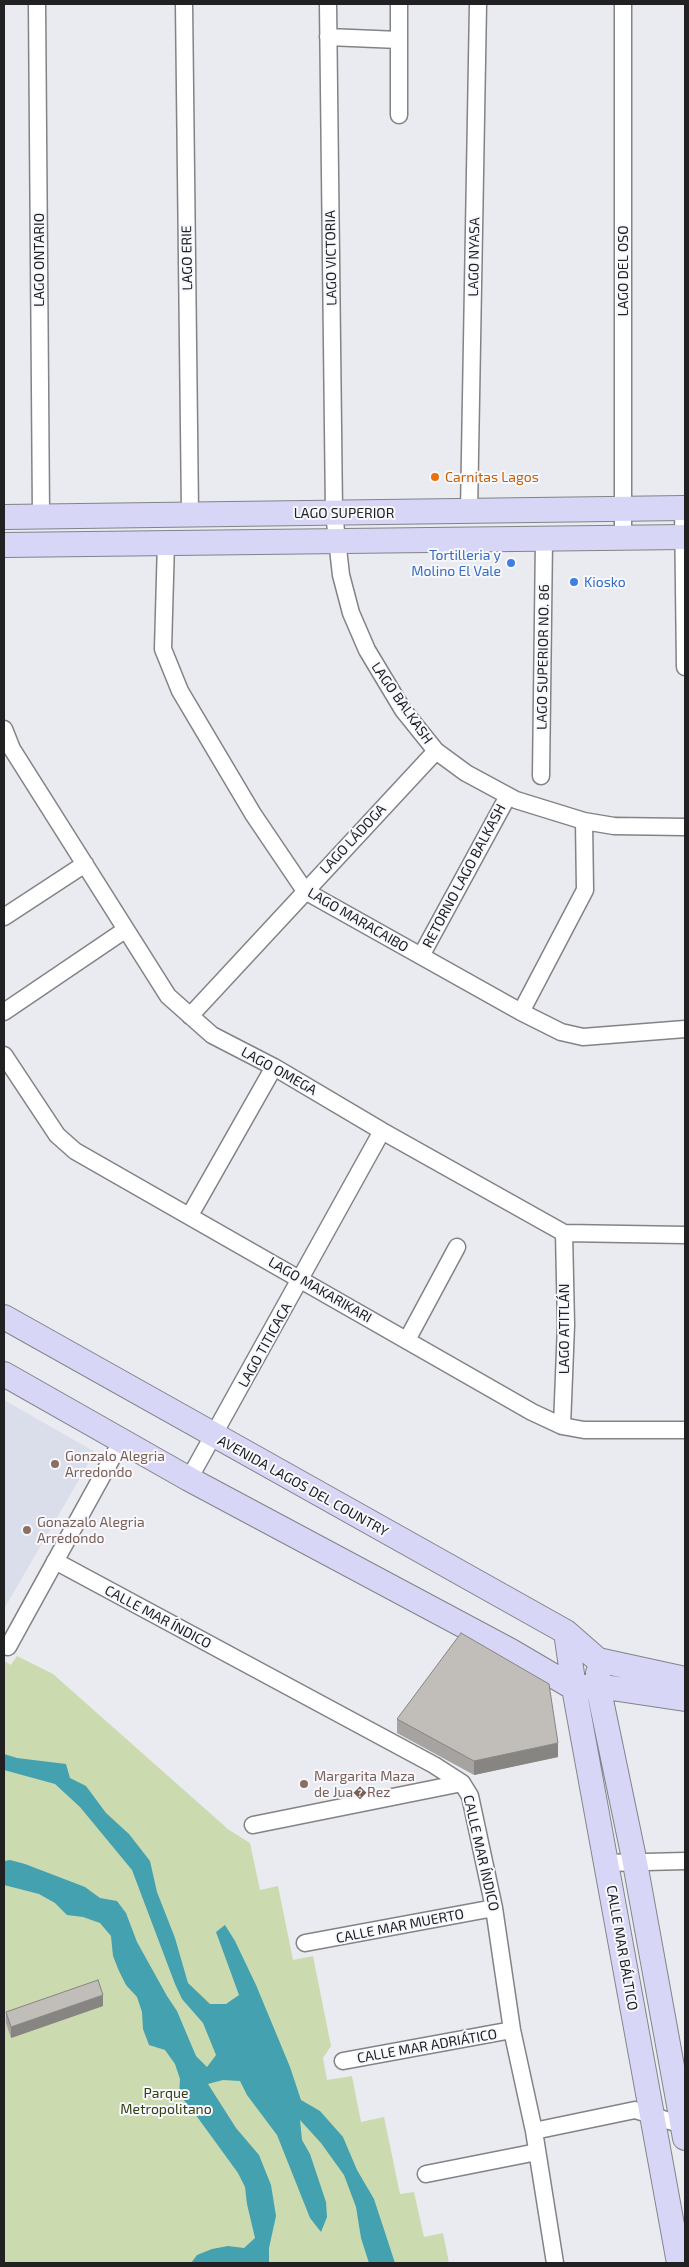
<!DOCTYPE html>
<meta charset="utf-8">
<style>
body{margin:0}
#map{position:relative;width:689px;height:2267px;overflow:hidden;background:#e9ebf0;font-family:"Exo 2",sans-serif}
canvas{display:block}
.frame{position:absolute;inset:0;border:5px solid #212123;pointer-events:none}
</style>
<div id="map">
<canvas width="689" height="2267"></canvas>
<div class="frame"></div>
</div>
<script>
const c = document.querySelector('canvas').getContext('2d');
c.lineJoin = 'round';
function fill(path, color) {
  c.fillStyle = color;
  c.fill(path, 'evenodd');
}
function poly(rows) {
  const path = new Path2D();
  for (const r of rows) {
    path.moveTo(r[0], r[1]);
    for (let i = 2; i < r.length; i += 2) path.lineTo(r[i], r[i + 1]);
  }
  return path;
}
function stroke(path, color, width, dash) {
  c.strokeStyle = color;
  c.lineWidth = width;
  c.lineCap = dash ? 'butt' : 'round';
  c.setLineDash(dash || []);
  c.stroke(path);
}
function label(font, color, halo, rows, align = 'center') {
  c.font = font + ' "Exo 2",sans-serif';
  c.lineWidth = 4;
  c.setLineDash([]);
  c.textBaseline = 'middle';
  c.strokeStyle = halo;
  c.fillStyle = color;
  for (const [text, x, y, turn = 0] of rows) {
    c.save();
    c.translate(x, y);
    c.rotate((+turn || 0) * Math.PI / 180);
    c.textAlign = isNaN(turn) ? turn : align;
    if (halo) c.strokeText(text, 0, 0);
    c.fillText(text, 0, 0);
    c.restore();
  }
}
fill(poly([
 [4,1400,95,1452,4,1609]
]), '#daddea');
fill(poly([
 [17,1656,53,1674,229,1830,250,1843,260,1890,278,1886,293,1960,313,1956,331,2046,323,2058,327,2080,352,2076,361,2122,384,2117,400,2194,414,2192,424,2237,443,2233,449,2263,4,2263,4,1661,11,1665]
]), '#ccdaaf');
fill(poly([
 [4,1754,17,1758,66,1764,70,1778,86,1786,106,1813,129,1834,150,1861,157,1892,175,1938,188,1983,210,2004,226,2004,239,1995,216,1932,225,1925,235,1941,256,1985,290,2067,301,2100,320,2111,343,2137,357,2170,374,2199,395,2263,369,2263,361,2238,356,2207,344,2175,321,2143,300,2120,302,2140,310,2154,326,2202,327,2217,321,2232,310,2218,277,2135,247,2095,240,2081,223,2080,208,2084,236,2128,259,2155,271,2185,276,2216,269,2248,269,2263,191,2263,197,2255,212,2249,228,2246,244,2248,255,2238,247,2204,245,2187,238,2173,190,2107,179,2095,180,2079,175,2064,165,2050,149,2045,143,2029,142,2012,137,1997,126,1985,119,1971,113,1956,111,1936,100,1923,83,1917,67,1915,55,1903,39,1894,4,1885,4,1861,10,1860,25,1864,85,1887,100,1898,117,1901,126,1913,137,1942,167,1996,177,2011,196,2056,207,2067,216,2055,203,2023,182,1999,175,1984,132,1870,80,1807,55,1784,4,1770]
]), '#43a1b0');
const street = poly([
 [37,4,41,516],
 [184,4,190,513],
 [328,4,334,513,341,575,351,613,367,650,403,710,436,751,466,773,516,800,584,821,614,826,685,827],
 [623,4,623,538],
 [328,37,399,40],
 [399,115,399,4],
 [683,508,685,667],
 [469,511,478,4],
 [166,542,163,649,180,691,253,814,305,891,521,1012,561,1032,583,1037,685,1029],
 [4,729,12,749,168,996,212,1035,274,1067,382,1131,564,1233,685,1235],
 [541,776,544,539],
 [4,917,85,864],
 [421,956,508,796],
 [4,1012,125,930],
 [521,1012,585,890,584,821],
 [190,1016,436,751],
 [4,1055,57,1135,75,1151,532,1412,562,1426,584,1430,685,1430],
 [190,1215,274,1067],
 [407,1340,457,1247],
 [562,1426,566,1325,564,1233],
 [189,1479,382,1131],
 [55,1561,434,1765,462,1783,470,1796,494,1908,512,2030,534,2131,555,2263],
 [8,1647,122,1440],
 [253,1825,462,1783],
 [607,1863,685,1861],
 [305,1943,494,1908],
 [343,2061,512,2030],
 [534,2131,635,2110,685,2126],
 [426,2174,537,2152]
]);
const secondary = poly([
 [4,517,685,508],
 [4,545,685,537],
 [4,1317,566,1632,598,1660,685,1679],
 [4,1374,189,1479,511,1651,574,1688,598,1686,685,1699],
 [566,1632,574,1688,679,2263],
 [598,1673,598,1686,635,1863,685,2138]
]);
stroke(street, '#828387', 19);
stroke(secondary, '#828387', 26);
stroke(street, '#fff', 16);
stroke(secondary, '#d8d6f7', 24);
fill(poly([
 [397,1719,558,1757,474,1775,397,1733],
 [103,2006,11,2038,6,2023,6,2012]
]), '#a6a3a0');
fill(poly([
 [558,1743,558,1757,474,1775,474,1761],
 [103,1995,103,2006,11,2038,11,2027]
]), '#878582');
const building = poly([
 [461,1633,549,1684,558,1743,474,1761,397,1719,461,1633],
 [98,1980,103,1995,11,2027,6,2012,98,1980]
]);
fill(building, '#c1beba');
stroke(building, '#878582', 1);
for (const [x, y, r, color] of [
 [435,477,5,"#e8710a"],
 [511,563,5,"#3f7fe0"],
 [574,582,5,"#3f7fe0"],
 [55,1464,5,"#8d6e63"],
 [27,1530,5,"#8d6e63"],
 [304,1784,5,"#8d6e63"]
]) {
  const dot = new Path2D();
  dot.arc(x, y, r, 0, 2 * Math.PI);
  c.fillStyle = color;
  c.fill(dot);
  stroke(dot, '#f7f8fd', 2);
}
label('14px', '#212123', '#f7f8fd', [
 ["LAGO NYASA",474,257,-89],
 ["LAGO ERIE",187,258,-91],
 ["LAGO VICTORIA",331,258,-91],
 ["LAGO ONTARIO",39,260,-90],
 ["LAGO DEL OSO",623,271,-90],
 ["LAGO SUPERIOR",344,513],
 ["LAGO SUPERIOR NO. 86",543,657,-89],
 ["LAGO BALKASH",402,703,55],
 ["LAGO LÁDOGA",353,839,-47],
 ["RETORNO LAGO BALKASH",464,876,-62],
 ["LAGO MARACAIBO",358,920,30],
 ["LAGO OMEGA",279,1071,29],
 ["LAGO MAKARIKARI",320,1290,30],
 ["LAGO ATITLÁN",564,1329,-90],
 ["LAGO TITICACA",265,1345,-61],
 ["AVENIDA LAGOS DEL COUNTRY",303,1486,29],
 ["CALLE MAR ÍNDICO",158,1617,28],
 ["CALLE MAR ÍNDICO",481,1853,77],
 ["CALLE MAR MUERTO",400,1926,-11],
 ["CALLE MAR BÁLTICO",622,1948,80],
 ["CALLE MAR ADRIÁTICO",427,2046,-10]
]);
label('14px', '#c56008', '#f7f8fd', [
 ["Carnitas Lagos",445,477]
], 'left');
label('14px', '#366cbe', '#f7f8fd', [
 ["Tortilleria y",501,555],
 ["Molino El Vale",501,571],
 ["Kiosko",584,582,"left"]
], 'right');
label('14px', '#785e54', '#f7f8fd', [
 ["Gonzalo Alegria",65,1456],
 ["Arredondo",65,1472],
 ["Gonazalo Alegria",37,1522],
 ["Arredondo",37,1538],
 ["Margarita Maza",314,1776],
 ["de Jua�Rez",314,1792]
], 'left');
label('14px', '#333f0e', '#f7f8fd', [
 ["Parque",166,2093],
 ["Metropolitano",166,2109]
]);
</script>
